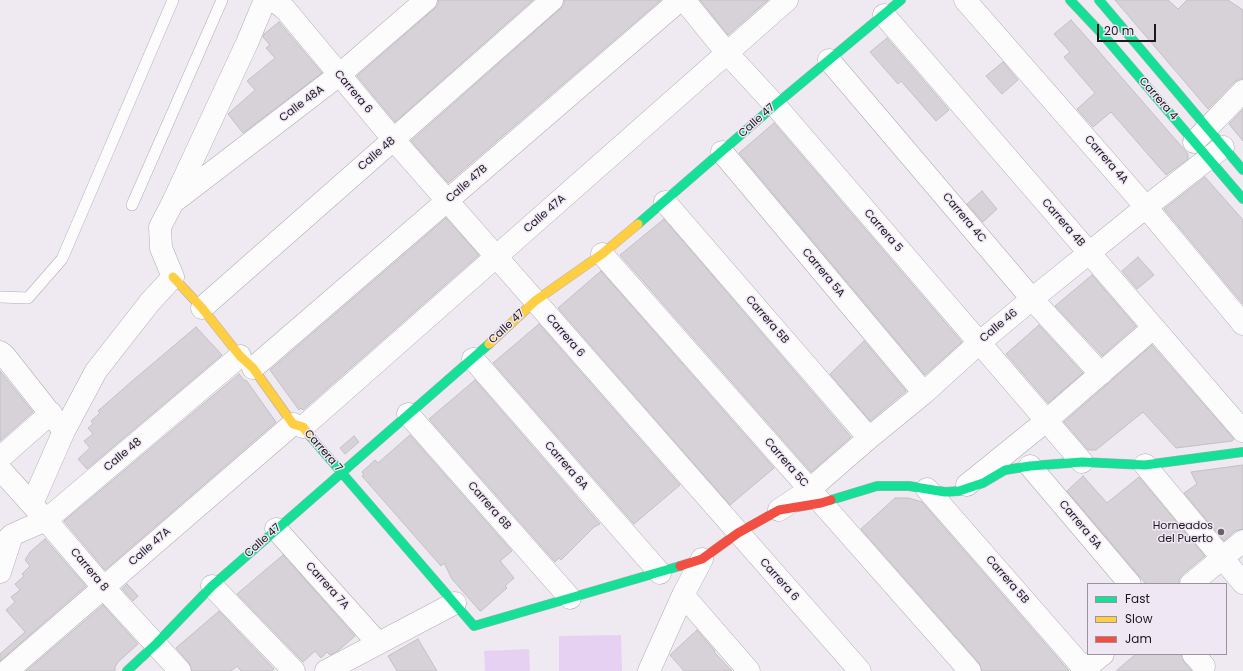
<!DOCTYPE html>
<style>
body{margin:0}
#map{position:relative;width:1243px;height:671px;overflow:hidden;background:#efeaf2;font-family:Poppins,sans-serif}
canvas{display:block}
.legend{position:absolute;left:1087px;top:583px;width:140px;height:72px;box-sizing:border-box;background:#f0e7f5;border:1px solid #9b949f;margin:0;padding:5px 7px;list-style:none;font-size:12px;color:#1b181d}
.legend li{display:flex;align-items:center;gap:8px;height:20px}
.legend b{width:20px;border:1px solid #9b949f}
.scale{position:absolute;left:1097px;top:24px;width:59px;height:18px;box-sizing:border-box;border:2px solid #1b181d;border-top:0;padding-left:5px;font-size:12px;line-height:14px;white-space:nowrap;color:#1b181d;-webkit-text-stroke:3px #f0e7f5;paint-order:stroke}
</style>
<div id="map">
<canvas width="1243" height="671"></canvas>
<ul class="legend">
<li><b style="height:5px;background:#16e098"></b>Fast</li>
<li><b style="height:5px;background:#ffcf43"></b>Slow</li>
<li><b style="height:5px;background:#f24e42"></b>Jam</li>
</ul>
<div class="scale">20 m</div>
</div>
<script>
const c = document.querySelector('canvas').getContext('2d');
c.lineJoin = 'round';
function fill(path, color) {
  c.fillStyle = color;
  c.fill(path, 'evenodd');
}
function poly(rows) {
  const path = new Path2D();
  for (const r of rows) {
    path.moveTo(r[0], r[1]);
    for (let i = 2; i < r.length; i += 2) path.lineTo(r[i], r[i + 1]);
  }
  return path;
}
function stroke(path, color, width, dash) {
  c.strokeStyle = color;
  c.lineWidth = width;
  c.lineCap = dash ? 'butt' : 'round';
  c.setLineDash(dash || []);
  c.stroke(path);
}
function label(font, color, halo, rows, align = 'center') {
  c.font = font + ' Poppins,sans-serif';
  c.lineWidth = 3;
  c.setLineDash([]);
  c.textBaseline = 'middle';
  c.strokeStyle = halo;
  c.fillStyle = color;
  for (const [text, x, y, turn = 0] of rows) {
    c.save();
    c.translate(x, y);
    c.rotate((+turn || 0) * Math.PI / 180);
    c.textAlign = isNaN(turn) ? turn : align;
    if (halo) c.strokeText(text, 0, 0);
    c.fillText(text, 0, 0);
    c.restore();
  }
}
fill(poly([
 [621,635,622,671,559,671,559,636],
 [529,649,530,671,485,671,484,651]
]), '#e6d1f3');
const building = poly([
 [438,0,533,0,395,122,357,76,434,9,438,4,438,0],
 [564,0,661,0,448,183,411,141,560,9,564,4,564,0],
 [700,0,768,0,728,35,700,0],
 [1115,0,1168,0,1178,9,1187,0,1228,0,1243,10,1243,79,1239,79,1234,82,1208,109,1115,0],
 [1071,20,1096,48,1188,154,1188,159,1166,175,1111,112,1093,127,1077,109,1095,93,1064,57,1070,52,1054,34,1071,20],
 [279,22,322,73,243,133,228,114,255,90,247,81,275,58,266,48,270,45,263,37,264,34,279,22],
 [887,38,949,110,936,121,901,81,898,84,870,52,887,38],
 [1003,62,1018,80,1002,94,986,76,1003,62],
 [1243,109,1243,141,1229,124,1243,109],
 [774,123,962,342,925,375,739,153,774,123],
 [1205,177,1243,220,1243,304,1164,209,1205,177],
 [982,191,997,209,983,222,967,204,982,191],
 [446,218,479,255,303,410,301,408,299,410,270,370,446,218],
 [664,219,851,437,811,472,620,255,664,219],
 [1138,257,1154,275,1137,289,1122,271,1138,257],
 [601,271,774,468,730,505,558,308,601,271],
 [1092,275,1136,326,1102,356,1055,306,1092,275],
 [539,324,680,485,634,524,493,363,539,324],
 [1039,325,1083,373,1048,403,1006,354,1039,325],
 [196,327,222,355,87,469,78,459,90,448,84,441,93,434,88,428,93,424,91,421,100,413,98,411,131,382,196,327],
 [864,341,906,391,870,421,830,374,864,341],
 [1152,345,1234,439,1232,441,1176,448,1143,412,1096,450,1088,450,1064,422,1152,345],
 [0,371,33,412,0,441,0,371],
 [239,374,245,381,246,380,276,422,105,570,64,521,239,374],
 [475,380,600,524,594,527,561,560,559,558,555,562,429,419,475,380],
 [410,435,512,551,500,561,514,578,505,586,507,588,481,611,480,611,452,579,444,563,441,566,362,476,364,475,362,472,375,460,378,463,410,435],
 [354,436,359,442,345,454,340,448,354,436],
 [1243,465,1243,529,1235,531,1224,541,1184,493,1197,484,1191,472,1243,465],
 [1083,476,1107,503,1139,477,1205,556,1183,574,1179,579,1179,584,1146,584,1067,491,1083,476],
 [895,498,908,498,922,502,1069,671,982,671,979,663,861,529,895,498],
 [45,539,86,586,0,661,0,654,25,632,6,610,15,602,11,597,20,590,15,584,24,576,22,574,30,566,25,560,30,552,45,539],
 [283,555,355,636,339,650,330,655,327,652,321,658,315,651,303,662,237,594,283,555],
 [127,584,138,596,133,601,122,589,127,584],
 [103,605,138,644,118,662,115,667,115,671,26,671,103,605],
 [219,611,274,669,272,671,241,671,237,666,231,671,192,671,189,663,176,648,219,611],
 [697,630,715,651,714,652,732,671,684,671,670,655,697,630],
 [418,639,437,671,397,671,388,656,418,639],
 [1136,654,1181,654,1184,662,1192,671,1116,671,1136,654]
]);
fill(building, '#d6d2d8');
stroke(building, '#c2bfc5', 1);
const lane = poly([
 [132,205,222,0],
 [0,297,28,298,62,259,173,0]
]);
const street = poly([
 [273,0,285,9,393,139,860,671],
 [684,0,727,53,775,105,1082,462],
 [965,0,1146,207,1243,324],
 [884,15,1243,431],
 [829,60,1032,299,1101,374],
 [1194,142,1243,91],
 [722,152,924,393],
 [176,200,339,75,426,0],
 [665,202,869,438],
 [602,254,970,671],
 [202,308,552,0],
 [0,352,4,355,64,431],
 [473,359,660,573],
 [253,368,680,0],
 [408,414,570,598],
 [303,427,787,0],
 [0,458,51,413],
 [1145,465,1243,583],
 [1030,466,1130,584],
 [0,469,46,520,104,588,180,671],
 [967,485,1046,421,1153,328],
 [927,489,1086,671],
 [32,504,64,431,96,371,150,302,173,277,161,248,160,227,173,202,247,43,265,0],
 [779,510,809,490,869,438,924,393,979,343,1032,299,1146,207,1223,147],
 [276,529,378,643],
 [0,547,12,535,46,520,240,356],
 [0,572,12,535],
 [1191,584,1243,541],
 [212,586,294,671],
 [683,595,749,671],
 [1193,654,1204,666],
 [7,671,293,424],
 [326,671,455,603],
 [649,671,683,595,702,559],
 [1082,671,1103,654]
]);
const fast = poly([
 [1070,0,1104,36,1243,199],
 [1099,0,1243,170],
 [638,224,775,105,901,0],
 [310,436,474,626,680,566],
 [831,500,877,486,909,486,945,492,959,491,983,483,1005,470,1030,466,1082,462,1145,465,1243,452],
 [127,671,156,644,212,586,489,344]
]);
const slow = poly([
 [173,277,202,308,240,356,253,368,293,424,303,427,310,436],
 [489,344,535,301,602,254,638,224]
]);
const jam = poly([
 [680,566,702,559,738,533,779,510,821,503,831,500]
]);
stroke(lane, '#b0acb2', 12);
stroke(street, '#b0acb2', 23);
stroke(fast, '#b0acb2', 10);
stroke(slow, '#b0acb2', 10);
stroke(jam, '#b0acb2', 10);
stroke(lane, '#fdfcfd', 11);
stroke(street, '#fdfcfd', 22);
stroke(fast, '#16e098', 9);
stroke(slow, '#ffcf43', 9);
stroke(jam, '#f24e42', 9);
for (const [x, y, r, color] of [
 [1221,532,4,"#656268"]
]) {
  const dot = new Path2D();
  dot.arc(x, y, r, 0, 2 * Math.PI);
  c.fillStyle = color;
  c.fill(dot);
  stroke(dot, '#f0e7f5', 1.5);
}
label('11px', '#1b181d', '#f0e7f5', [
 ["Carrera 6",353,92,50],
 ["Carrera 4",1158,99,49],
 ["Calle 48A",302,104,-37],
 ["Calle 47",757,121,-42],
 ["Calle 48",377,154,-41],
 ["Carrera 4A",1106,160,49],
 ["Calle 47B",467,184,-41],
 ["Calle 47A",545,214,-41],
 ["Carrera 4C",964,218,50],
 ["Carrera 4B",1063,223,49],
 ["Carrera 5",883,231,49],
 ["Carrera 5A",823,273,50],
 ["Carrera 5B",767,320,49],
 ["Calle 46",999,326,-40],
 ["Calle 47",507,327,-43],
 ["Carrera 6",565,336,49],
 ["Carrera 7",323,451,49],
 ["Calle 48",123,455,-40],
 ["Carrera 5C",786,463,49],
 ["Carrera 6A",566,466,49],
 ["Carrera 6B",489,506,49],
 ["Carrera 5A",1080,525,50],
 ["Calle 47",263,541,-42],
 ["Calle 47A",150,547,-41],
 ["Carrera 8",89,570,50],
 ["Carrera 6",779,580,48],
 ["Carrera 5B",1007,580,49],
 ["Carrera 7A",327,586,48]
]);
label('11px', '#1b181d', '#f0e7f5', [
 ["Horneados",1213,526],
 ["del Puerto",1213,539]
], 'right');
</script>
